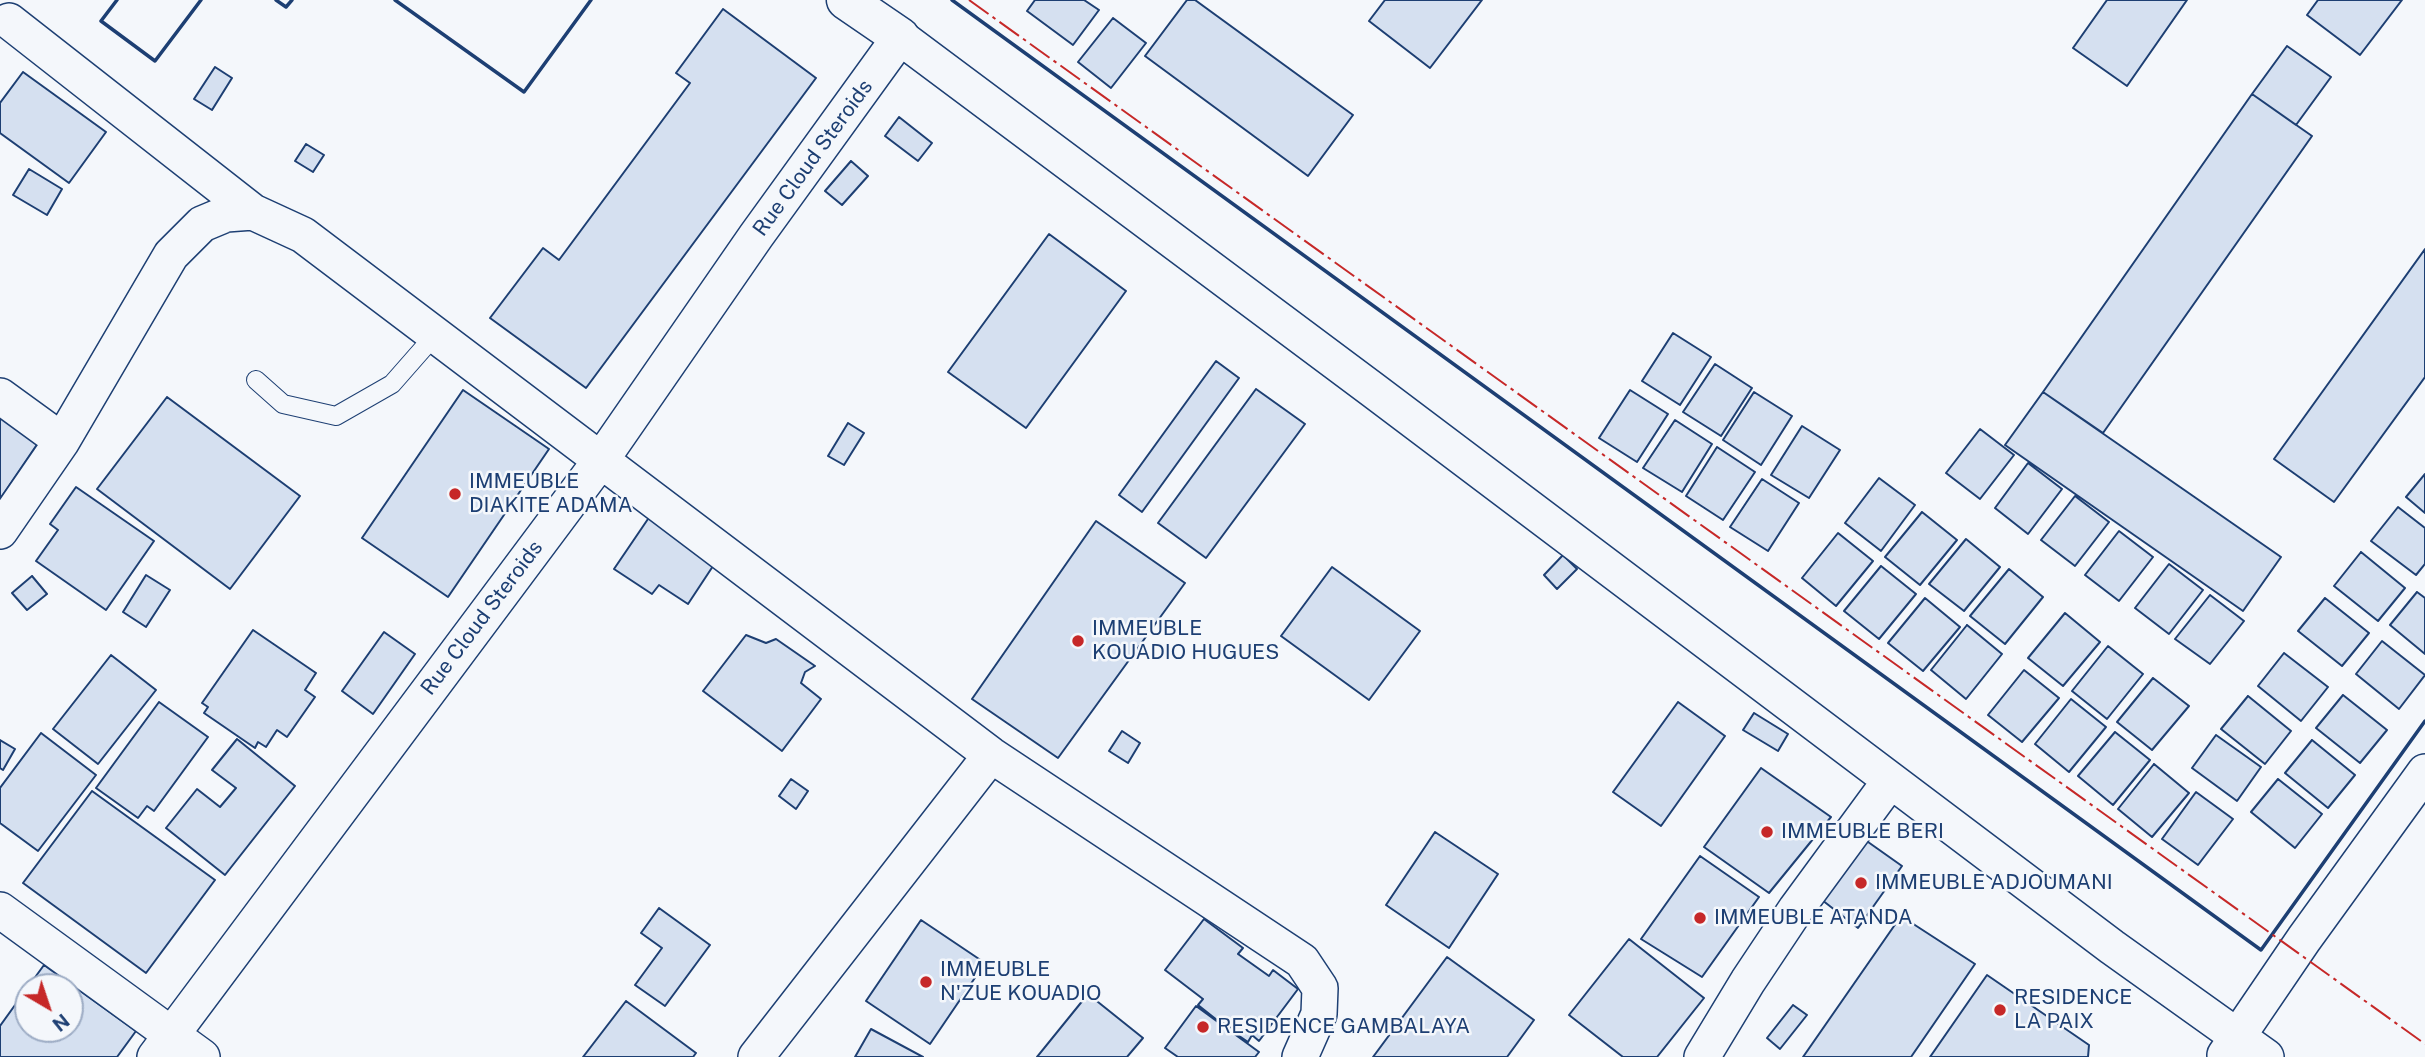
<!DOCTYPE html>
<style>
body{margin:0}
#map{position:relative;width:2425px;height:1057px;overflow:hidden;background:#f4f7fb;font-family:"Public Sans",sans-serif}
canvas{display:block}
.north{position:absolute;left:14px;top:973px;width:70px;height:70px;box-sizing:border-box;background:#f4f7fb;border:2px solid #9eadc5;border-radius:50%;rotate:141deg;font-size:19px;font-weight:700;line-height:28px;text-align:center;color:#1d3f73}
.north::after{content:'';display:block;margin:auto;width:24px;height:32px;background:#c62828;clip-path:polygon(50% 0,100% 100%,50% 72%,0 100%)}
</style>
<div id="map">
<canvas width="2425" height="1057"></canvas>
<div class="north">N</div>
</div>
<script>
const c = document.querySelector('canvas').getContext('2d');
c.lineJoin = 'round';
function fill(path, color) {
  c.fillStyle = color;
  c.fill(path, 'evenodd');
}
function poly(rows) {
  const path = new Path2D();
  for (const r of rows) {
    path.moveTo(r[0], r[1]);
    for (let i = 2; i < r.length; i += 2) path.lineTo(r[i], r[i + 1]);
  }
  return path;
}
function stroke(path, color, width, dash) {
  c.strokeStyle = color;
  c.lineWidth = width;
  c.lineCap = dash ? 'butt' : 'round';
  c.setLineDash(dash || []);
  c.stroke(path);
}
function label(font, color, halo, rows, align = 'center') {
  c.font = font + ' "Public Sans",sans-serif';
  c.lineWidth = 5;
  c.setLineDash([]);
  c.textBaseline = 'middle';
  c.strokeStyle = halo;
  c.fillStyle = color;
  for (const [text, x, y, turn = 0] of rows) {
    c.save();
    c.translate(x, y);
    c.rotate((+turn || 0) * Math.PI / 180);
    c.textAlign = isNaN(turn) ? turn : align;
    if (halo) c.strokeText(text, 0, 0);
    c.fillText(text, 0, 0);
    c.restore();
  }
}
const building = poly([
 [1035,0,1084,0,1099,10,1073,45,1027,11,1035,0],
 [1187,0,1195,0,1353,115,1308,176,1145,56,1187,0],
 [1385,0,1482,0,1430,68,1369,21,1385,0],
 [2107,0,2187,0,2127,86,2073,48,2107,0],
 [2318,0,2402,0,2360,55,2307,15,2318,0],
 [723,9,816,78,586,388,490,318,543,248,559,260,690,83,676,73,723,9],
 [1113,18,1146,43,1111,88,1078,62,1113,18],
 [2287,46,2331,77,2296,125,2252,94,2287,46],
 [215,67,232,78,212,110,194,99,215,67],
 [23,72,106,132,69,183,0,133,0,103,23,72],
 [2252,94,2312,136,2103,433,2043,392,2252,94],
 [899,117,932,143,918,161,885,136,899,117],
 [306,144,324,155,313,172,295,161,306,144],
 [851,161,868,176,842,205,825,191,851,161],
 [29,169,62,189,47,215,13,195,29,169],
 [1049,234,1126,291,1026,428,948,372,1049,234],
 [2425,249,2425,377,2334,502,2274,459,2425,249],
 [1673,333,1711,357,1680,405,1642,381,1673,333],
 [1216,361,1239,378,1142,512,1119,495,1216,361],
 [1715,364,1752,388,1721,436,1683,412,1715,364],
 [1256,389,1305,424,1206,558,1158,523,1256,389],
 [463,390,549,449,448,597,362,538,463,390],
 [1630,390,1668,414,1637,462,1599,438,1630,390],
 [1754,392,1792,416,1761,465,1723,440,1754,392],
 [2043,392,2281,557,2243,611,2005,445,2043,392],
 [167,397,300,496,230,589,97,489,167,397],
 [0,417,38,443,0,499,0,417],
 [1675,420,1712,444,1682,492,1643,468,1675,420],
 [848,423,864,433,844,465,828,456,848,423],
 [1802,426,1840,450,1809,498,1771,475,1802,426],
 [1980,429,2014,455,1980,499,1946,473,1980,429],
 [1717,447,1755,472,1723,520,1686,496,1717,447],
 [2028,463,2062,489,2028,534,1995,508,2028,463],
 [2425,474,2425,513,2406,497,2425,474],
 [1879,478,1915,505,1881,551,1845,523,1879,478],
 [1762,479,1799,503,1768,551,1730,527,1762,479],
 [76,487,154,541,106,610,36,561,58,530,50,524,76,487],
 [2075,496,2109,522,2075,566,2041,540,2075,496],
 [2398,507,2425,528,2425,564,2416,575,2371,541,2398,507],
 [1922,512,1957,540,1920,585,1885,557,1922,512],
 [650,516,717,560,688,604,659,585,652,594,614,569,650,516],
 [1096,521,1185,583,1058,758,972,699,1096,521],
 [2119,531,2153,557,2119,601,2085,575,2119,531],
 [1838,533,1873,561,1836,606,1802,578,1838,533],
 [1966,539,2000,567,1964,611,1929,584,1966,539],
 [2361,552,2405,588,2378,621,2334,586,2361,552],
 [1563,555,1577,569,1557,589,1544,575,1563,555],
 [2169,564,2203,590,2169,634,2135,608,2169,564],
 [1881,566,1916,594,1879,639,1844,611,1881,566],
 [1332,567,1420,631,1369,700,1281,636,1332,567],
 [2009,569,2043,597,2005,644,1970,616,2009,569],
 [146,575,170,590,146,627,123,612,146,575],
 [32,576,47,594,27,610,12,593,32,576],
 [2417,592,2425,598,2425,654,2390,625,2417,592],
 [2210,595,2244,621,2210,664,2175,639,2210,595],
 [1925,598,1960,627,1923,671,1888,643,1925,598],
 [2325,598,2369,633,2342,666,2298,631,2325,598],
 [2065,613,2100,642,2063,686,2028,658,2065,613],
 [1967,625,2002,654,1966,699,1931,670,1967,625],
 [253,630,316,673,305,690,315,697,287,737,277,730,266,747,258,742,255,748,204,713,208,707,202,703,253,630],
 [384,632,415,654,373,714,342,691,384,632],
 [746,635,766,643,776,639,815,666,805,672,801,683,821,699,782,751,703,691,746,635],
 [2382,641,2425,675,2399,709,2356,674,2382,641],
 [2108,646,2143,674,2107,719,2072,691,2108,646],
 [2284,653,2328,687,2301,721,2258,686,2284,653],
 [111,655,156,690,98,764,53,729,111,655],
 [2024,670,2059,698,2022,742,1988,715,2024,670],
 [2153,678,2189,706,2152,750,2117,722,2153,678],
 [2343,695,2387,730,2360,763,2316,728,2343,695],
 [2248,696,2291,731,2265,764,2221,729,2248,696],
 [2071,699,2106,727,2069,772,2035,744,2071,699],
 [159,702,208,737,154,811,147,806,138,818,96,788,159,702],
 [1678,702,1725,736,1661,826,1613,792,1678,702],
 [1754,713,1788,734,1778,751,1743,730,1754,713],
 [1122,731,1140,743,1128,763,1109,751,1122,731],
 [2115,732,2150,760,2113,805,2078,776,2115,732],
 [41,733,96,775,38,851,0,823,0,788,41,733],
 [2216,735,2261,767,2237,801,2192,768,2216,735],
 [237,739,295,786,225,875,166,828,197,789,220,807,236,788,212,770,237,739],
 [0,740,15,749,3,770,0,768,0,740],
 [2312,740,2355,775,2328,808,2285,773,2312,740],
 [2154,764,2189,793,2152,837,2118,809,2154,764],
 [1761,768,1831,817,1769,893,1704,847,1761,768],
 [791,779,808,791,796,809,779,796,791,779],
 [2278,779,2322,814,2295,848,2251,812,2278,779],
 [92,791,215,880,146,973,23,883,92,791],
 [2196,792,2233,819,2198,865,2162,839,2196,792],
 [1435,832,1498,874,1449,948,1386,905,1435,832],
 [1861,837,1902,866,1858,928,1822,900,1861,837],
 [1700,856,1759,897,1702,977,1641,939,1700,856],
 [659,908,710,945,665,1006,635,985,662,948,641,933,659,908],
 [1901,916,1975,964,1911,1057,1803,1057,1901,916],
 [1204,919,1243,948,1238,954,1269,976,1273,970,1298,989,1259,1041,1252,1035,1248,1042,1229,1029,1234,1022,1227,1017,1222,1024,1198,1005,1203,999,1165,970,1204,919],
 [921,920,985,963,930,1044,866,1001,921,920],
 [1629,939,1704,998,1657,1057,1623,1057,1569,1015,1629,939],
 [1447,957,1534,1020,1507,1057,1373,1057,1447,957],
 [44,965,136,1031,117,1057,0,1057,0,1026,28,987,28,1029,70,1029,70,987,28,987,44,965],
 [1987,975,2089,1045,2088,1057,1930,1057,1987,975],
 [1088,994,1143,1038,1127,1057,1037,1057,1088,994],
 [626,1001,696,1053,693,1057,583,1057,626,1001],
 [1793,1005,1807,1015,1780,1049,1767,1038,1793,1005],
 [1196,1006,1259,1052,1255,1057,1178,1057,1165,1048,1196,1006],
 [871,1029,923,1057,855,1057,871,1029]
]);
fill(building, '#d5e0f0');
stroke(building, '#1d3f73', 2);
const lane = poly([
 [256,380,283,404,336,416,392,384,435,335]
]);
const street = poly([
 [9,21,253,212],
 [0,396,62,441],
 [0,531,62,441,171,255,202,224,226,214,253,212,303,235,991,755,1302,961,1320,988,1319,1014,1300,1057],
 [0,910,202,1057],
 [2225,1055,2304,939,2425,772],
 [155,1057,601,460,756,236,900,37,1373,390,2112,947,2266,1057],
 [756,1057,991,755],
 [1702,1057,1748,981,1796,909,1890,781]
]);
const secondary = poly([
 [846,0,900,37]
]);
stroke(lane, '#1d3f73', 20);
stroke(street, '#1d3f73', 38);
stroke(secondary, '#1d3f73', 41);
stroke(lane, '#f4f7fb', 18);
stroke(street, '#f4f7fb', 35);
stroke(secondary, '#f4f7fb', 38);
stroke(poly([
 [117,0,101,21,155,61,201,0],
 [276,0,286,7,292,0],
 [395,0,524,92,591,0],
 [952,0,2261,950,2425,721]
]), '#1d3f73', 3.5);
stroke(poly([
 [969,0,2425,1044]
]), '#c62828', 2, [24, 5, 3.5, 5]);
for (const [x, y, r, color] of [
 [455,494,7,"#c62828"],
 [1078,641,7,"#c62828"],
 [1767,832,7,"#c62828"],
 [1861,883,7,"#c62828"],
 [1700,918,7,"#c62828"],
 [926,982,7,"#c62828"],
 [2000,1010,7,"#c62828"],
 [1203,1027,7,"#c62828"]
]) {
  const dot = new Path2D();
  dot.arc(x, y, r, 0, 2 * Math.PI);
  c.fillStyle = color;
  c.fill(dot);
  stroke(dot, '#f4f7fb', 2.5);
}
label('21px', '#1d3f73', '#f4f7fb', [
 ["Rue Cloud Steroids",813,158,-54],
 ["Rue Cloud Steroids",482,618,-53]
]);
label('21px', '#1d3f73', '#f4f7fb', [
 ["IMMEUBLE",469,482],
 ["DIAKITE ADAMA",469,506],
 ["IMMEUBLE",1092,629],
 ["KOUADIO HUGUES",1092,653],
 ["IMMEUBLE BERI",1781,832],
 ["IMMEUBLE ADJOUMANI",1875,883],
 ["IMMEUBLE ATANDA",1714,918],
 ["IMMEUBLE",940,970],
 ["N'ZUE KOUADIO",940,994],
 ["RESIDENCE",2014,998],
 ["LA PAIX",2014,1022],
 ["RESIDENCE GAMBALAYA",1217,1027]
], 'left');
</script>
